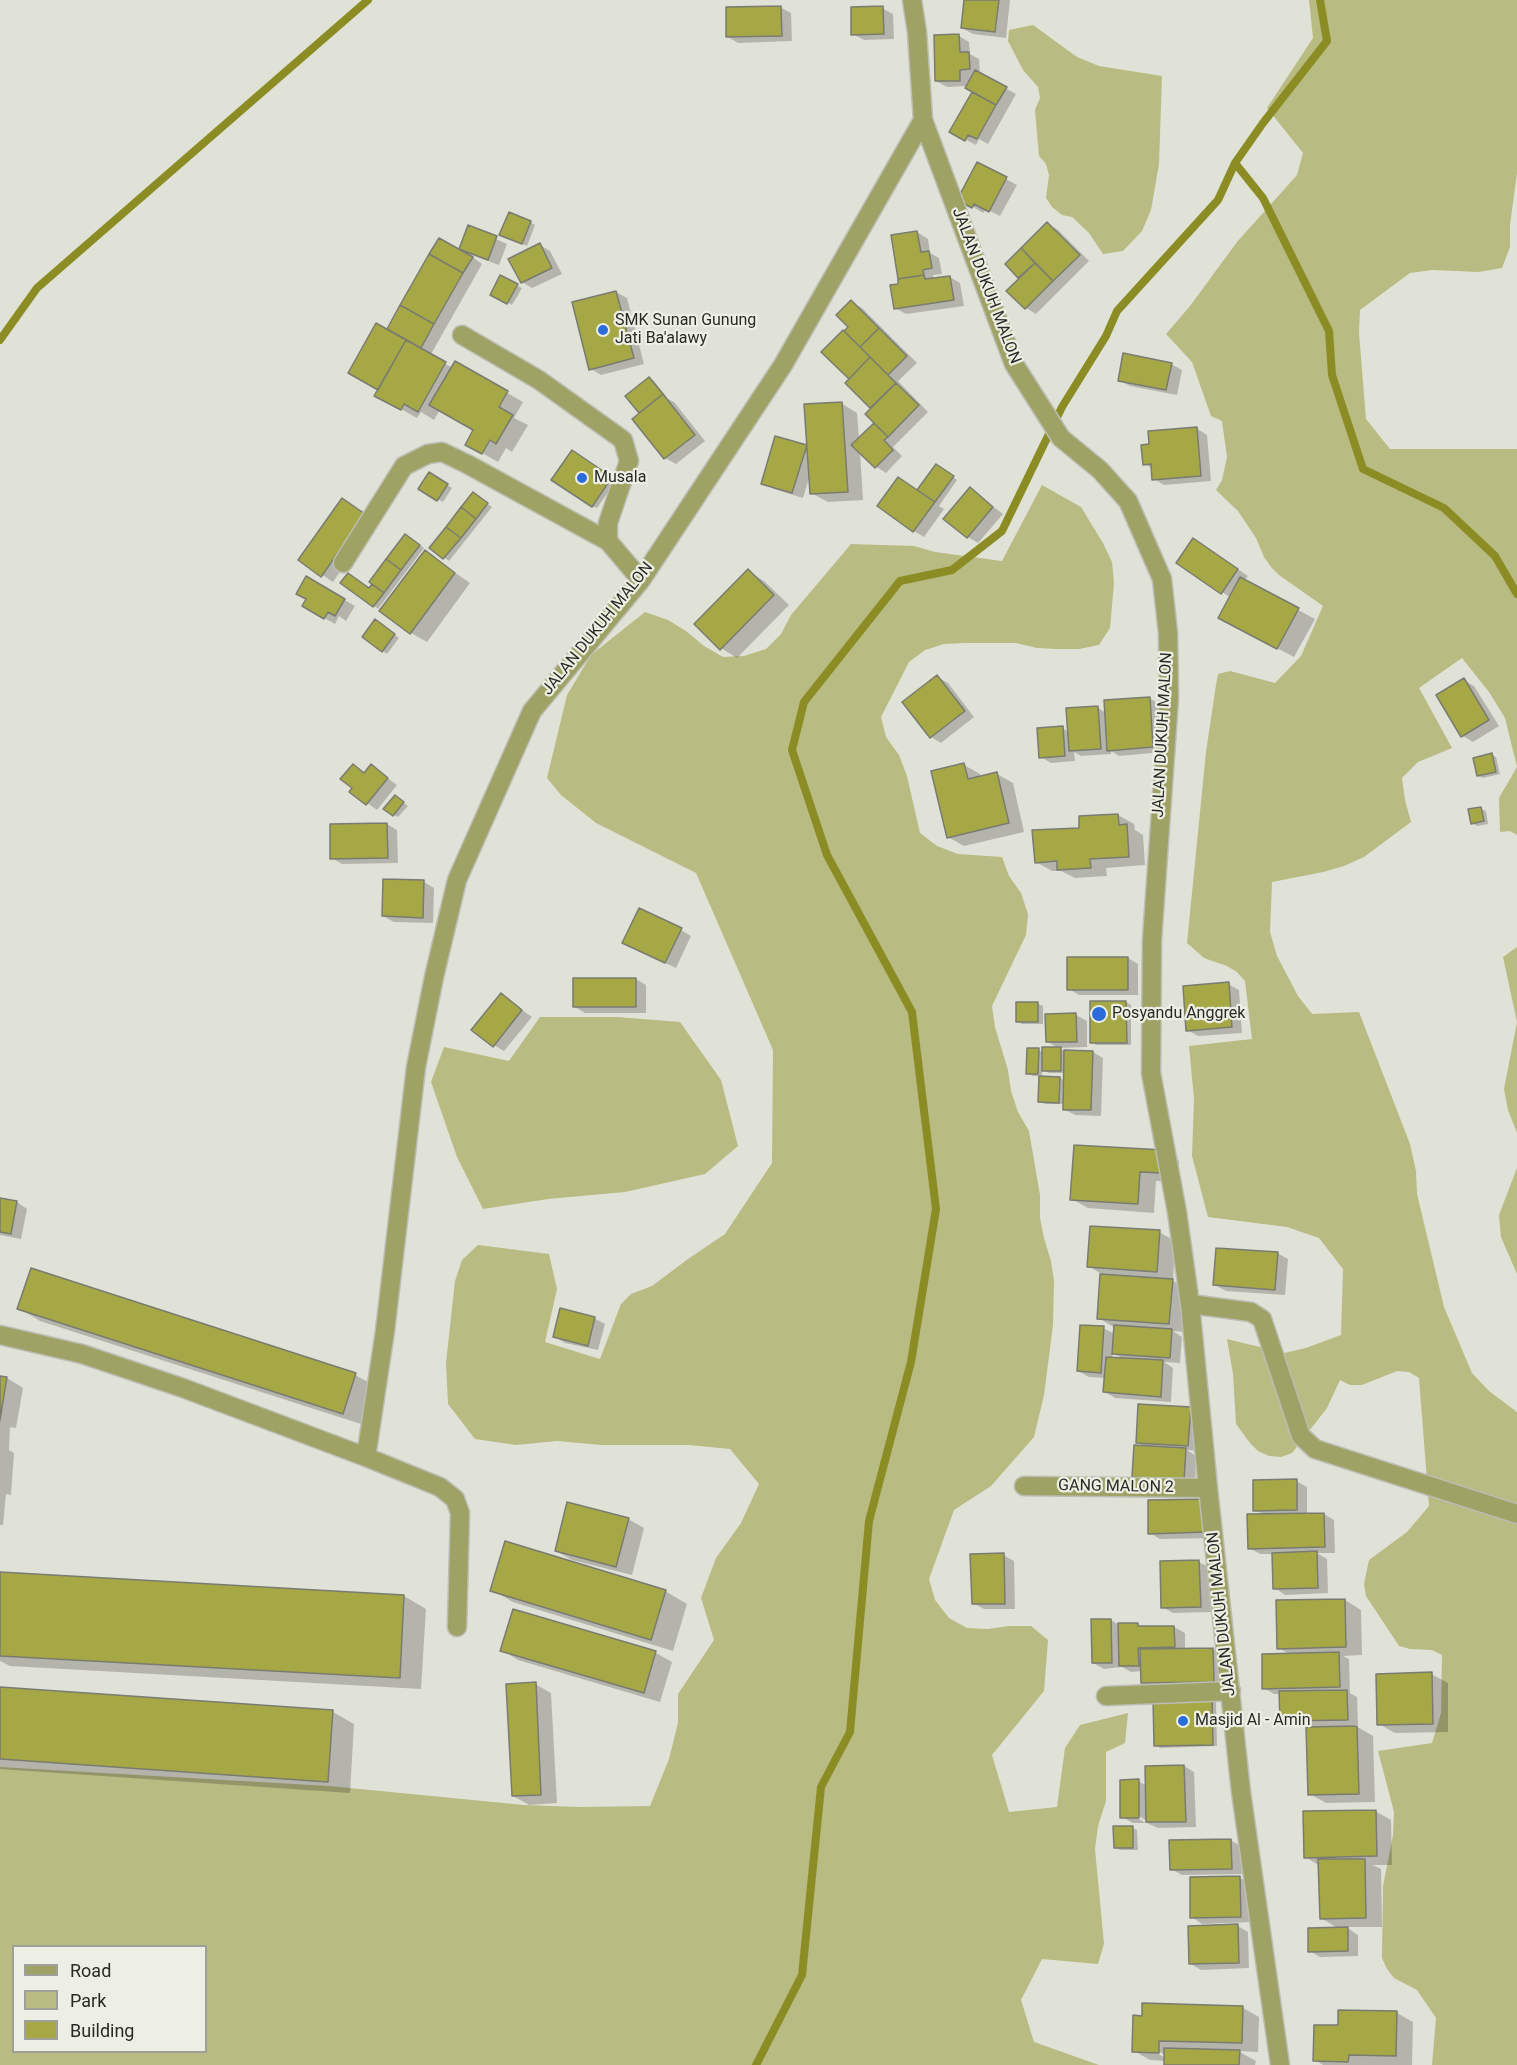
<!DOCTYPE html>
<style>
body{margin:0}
#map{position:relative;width:1517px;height:2065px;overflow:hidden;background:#e1e2d7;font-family:Roboto,sans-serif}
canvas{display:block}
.legend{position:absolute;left:12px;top:1945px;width:195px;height:108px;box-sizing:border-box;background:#eeefe4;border:2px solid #9fa098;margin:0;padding:8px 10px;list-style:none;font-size:18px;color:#292a25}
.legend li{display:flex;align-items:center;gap:12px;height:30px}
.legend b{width:30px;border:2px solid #9fa098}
</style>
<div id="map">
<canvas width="1517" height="2065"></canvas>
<ul class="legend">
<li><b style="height:8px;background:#9fa265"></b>Road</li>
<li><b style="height:16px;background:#b8bb82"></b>Park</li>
<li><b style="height:16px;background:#a6a845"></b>Building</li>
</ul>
</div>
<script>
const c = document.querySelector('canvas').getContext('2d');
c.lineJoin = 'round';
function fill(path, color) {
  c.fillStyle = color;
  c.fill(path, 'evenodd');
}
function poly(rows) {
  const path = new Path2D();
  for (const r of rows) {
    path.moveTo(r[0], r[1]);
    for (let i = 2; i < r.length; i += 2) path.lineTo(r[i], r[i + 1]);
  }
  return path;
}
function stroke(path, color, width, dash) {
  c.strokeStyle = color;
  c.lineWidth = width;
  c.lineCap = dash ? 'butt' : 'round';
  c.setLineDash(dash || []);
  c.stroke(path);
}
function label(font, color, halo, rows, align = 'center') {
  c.font = font + ' Roboto,sans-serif';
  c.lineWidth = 4.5;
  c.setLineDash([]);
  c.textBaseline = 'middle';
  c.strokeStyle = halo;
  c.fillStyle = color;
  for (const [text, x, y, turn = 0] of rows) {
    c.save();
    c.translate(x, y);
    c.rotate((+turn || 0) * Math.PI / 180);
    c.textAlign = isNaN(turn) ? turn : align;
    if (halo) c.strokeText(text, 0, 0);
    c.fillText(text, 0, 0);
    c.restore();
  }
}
fill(poly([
 [1309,0,1517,0,1517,173,1510,225,1510,247,1502,268,1479,272,1432,270,1410,273,1360,310,1359,333,1366,419,1390,449,1517,449,1517,835,1510,831,1500,832,1499,798,1517,767,1505,718,1489,692,1462,658,1419,688,1452,748,1418,762,1402,778,1405,800,1411,822,1364,857,1344,866,1323,872,1272,882,1270,932,1277,956,1298,996,1312,1014,1359,1012,1410,1144,1416,1171,1417,1194,1444,1307,1472,1373,1489,1391,1517,1412,1517,2065,1432,2065,1436,2018,1417,1990,1394,1978,1387,1969,1382,1958,1383,1886,1393,1835,1394,1812,1378,1751,1432,1743,1441,1713,1442,1655,1432,1650,1410,1649,1399,1646,1366,1596,1364,1584,1369,1560,1407,1532,1429,1506,1419,1378,1409,1372,1397,1371,1362,1385,1350,1385,1340,1380,1327,1408,1292,1453,1281,1457,1269,1456,1258,1451,1250,1443,1236,1424,1233,1374,1227,1339,1284,1353,1306,1348,1341,1335,1343,1269,1319,1238,1287,1227,1208,1217,1192,1156,1194,1099,1189,1046,1252,1039,1245,981,1237,972,1227,966,1204,958,1187,943,1206,752,1216,685,1218,674,1230,671,1275,683,1301,656,1323,606,1279,575,1271,567,1264,557,1256,538,1238,511,1216,490,1222,480,1227,457,1222,421,1211,416,1192,362,1166,334,1190,306,1237,242,1297,175,1303,153,1267,108,1313,38],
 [1033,25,1077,57,1099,66,1162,76,1159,164,1151,210,1142,231,1123,251,1103,254,1089,233,1072,217,1062,215,1052,207,1046,198,1049,175,1046,164,1039,156,1035,110,1040,98,1038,87,1023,70,1008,41,1009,30],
 [1042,485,1081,507,1103,543,1112,562,1114,583,1110,628,1099,645,1079,649,1057,649,1037,648,1016,643,965,643,944,644,925,650,909,662,881,717,886,737,899,755,907,776,920,833,937,846,958,854,1002,857,1009,876,1021,893,1028,914,1026,935,992,1006,995,1027,1008,1070,1011,1091,1018,1112,1029,1131,1040,1195,1040,1218,1044,1238,1051,1261,1054,1281,1053,1325,1044,1395,1034,1437,991,1486,954,1510,929,1579,935,1600,949,1618,967,1628,988,1629,1009,1626,1031,1626,1048,1640,1044,1691,992,1755,1009,1812,1057,1807,1065,1748,1080,1725,1128,1713,1125,1743,1106,1752,1106,1801,1098,1826,1095,1849,1104,1944,1098,1964,1042,1959,1021,2000,1034,2042,1099,2065,0,2065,0,1767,329,1786,524,1805,579,1807,650,1806,669,1759,678,1723,678,1694,714,1640,701,1598,716,1558,741,1523,759,1484,730,1449,689,1445,601,1445,557,1441,516,1445,475,1439,448,1404,446,1363,455,1281,462,1260,478,1245,549,1254,557,1289,545,1342,600,1359,621,1304,631,1294,652,1286,688,1259,725,1234,772,1163,773,1050,696,873,596,823,561,795,547,778,567,695,591,655,645,612,668,620,686,631,704,646,723,657,744,656,766,649,781,634,791,615,851,544,914,546,935,552,1002,561],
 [14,1946,206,1946,206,2052,14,2052],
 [1517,947,1517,1133,1508,1110,1504,1089,1517,1022,1503,957],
 [540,1017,617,1017,680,1022,721,1080,738,1146,705,1174,625,1192,548,1199,483,1209,457,1157,431,1082,444,1047,509,1061],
 [1517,1168,1517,1274,1501,1237,1499,1215]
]), '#b8bb82');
fill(poly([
 [966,0,1010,0,1006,38,973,34,962,28],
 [780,7,791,13,792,41,738,43,728,37],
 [882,8,893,14,894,39,864,40,853,34],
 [959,36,969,42,970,54,979,59,980,74,1016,94,988,144,979,139,976,145,951,132,974,91,966,86,947,87,936,81],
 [977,164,1017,185,1000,216,986,209,983,213,970,205],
 [530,222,535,225,527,246,506,237],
 [1048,224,1058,230,1089,261,1036,314,1026,308,1021,278,1007,264],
 [469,227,507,244,499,265,469,254,482,264,430,356,453,368,456,363,523,402,514,418,528,425,512,452,506,448,498,462,467,444,475,430,440,410,434,420,421,412,417,418,392,404,380,389,387,331,439,240,459,251],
 [917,232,928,239,930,253,939,258,942,274,933,275,934,280,950,277,960,283,964,306,906,314,895,308,900,285],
 [540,245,550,251,562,274,532,288,522,282],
 [501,277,522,288,512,305,492,294],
 [616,292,627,298,644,364,601,375,591,369],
 [851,302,862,308,917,363,898,381,928,412,893,447,902,456,886,473,875,466,860,451,863,500,828,502,811,493,810,475,803,498,774,489,763,483,776,438,808,447,841,403,857,413,859,439,876,423,873,408,847,383,851,379],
 [1171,364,1182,370,1177,395,1130,386,1119,380],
 [649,378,654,381,668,399,674,402,705,441,676,464,665,458,641,413,627,396],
 [1196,428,1207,435,1211,481,1164,485,1154,479,1153,469,1145,464,1151,445],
 [577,454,616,481,597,508,592,506],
 [941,468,957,480,939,506,944,509,924,537,914,531,918,491],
 [430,474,452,488,443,502,420,489],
 [970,489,1003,514,978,543,968,537],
 [478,497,492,507,449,561,431,548],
 [375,521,333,582,300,560],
 [410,538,424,548,378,609,374,606,369,590],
 [1204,546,1248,576,1244,581,1315,619,1294,657,1236,627,1231,598,1222,592],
 [425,552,470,583,427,642,411,633],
 [748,571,764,581,789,605,737,658,721,648],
 [307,578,355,606,346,621,339,616,335,624,304,606,308,599],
 [380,624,399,638,387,654,383,651],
 [937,677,948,683,974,717,941,743,931,737],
 [1464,680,1474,686,1499,726,1473,742,1463,736],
 [1149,698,1160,704,1163,752,1119,756,1111,751,1111,754,1081,756,1074,752,1075,761,1051,763,1041,757,1062,728,1069,732,1098,708,1106,713],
 [1492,755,1496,757,1500,774,1483,778,1478,776],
 [964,765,980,774,981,778,997,774,1013,783,1024,832,964,846,948,837],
 [353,766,366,773,371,766,397,785,377,810,351,791,354,788],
 [400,800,408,806,398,817,394,815],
 [1481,809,1486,811,1488,824,1477,826,1472,823],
 [1118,815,1134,824,1135,830,1143,835,1145,865,1106,868,1107,876,1075,878,1061,871,1052,871,1036,862,1081,829],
 [387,824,397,830,398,863,342,864,332,858],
 [424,882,434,888,433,923,394,922,383,916],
 [681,930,691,936,676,968,635,949],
 [1128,958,1138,964,1138,995,1079,995,1069,989],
 [636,979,646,985,646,1013,585,1013,575,1007],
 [1228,984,1239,990,1242,1033,1198,1036,1187,1030],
 [501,995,532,1017,504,1051,494,1045],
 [1126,1002,1131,1005,1131,1045,1096,1045,1092,1042],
 [1038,1004,1043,1006,1043,1024,1022,1024,1018,1021],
 [1076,1015,1087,1021,1087,1047,1058,1048,1065,1051,1093,1052,1103,1058,1101,1116,1075,1115,1064,1109,1064,1104,1045,1104,1040,1101,1041,1076,1033,1076,1028,1073,1038,1050,1044,1053,1060,1049,1048,1042,1047,1016],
 [1042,1069,1049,1073,1065,1073,1065,1081,1060,1078,1042,1077],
 [1163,1151,1179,1161,1178,1182,1156,1181,1154,1213,1088,1208,1072,1199],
 [0,1199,17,1202,27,1209,21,1239,0,1235],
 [1159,1232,1175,1241,1173,1281,1188,1290,1185,1332,1173,1331,1182,1337,1180,1363,1164,1362,1173,1368,1171,1402,1115,1398,1105,1392,1106,1378,1089,1377,1078,1371,1103,1328,1115,1334,1115,1328,1099,1318,1101,1274,1089,1266],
 [1113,1353,1124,1359,1112,1359],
 [1277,1253,1288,1259,1285,1295,1226,1291,1215,1285],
 [19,1308,355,1375,377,1387,364,1425,40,1321],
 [594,1318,605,1324,598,1350,565,1343,555,1337],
 [0,1377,7,1378,23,1388,16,1428,10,1427,9,1450,14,1453,11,1495,6,1494,3,1525,0,1525],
 [1190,1409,1201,1415,1199,1451,1187,1450,1196,1456,1195,1486,1144,1483,1133,1476,1147,1448,1137,1442],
 [1296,1481,1307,1487,1307,1515,1324,1514,1334,1520,1335,1553,1317,1553,1327,1559,1328,1593,1285,1595,1275,1588,1274,1554,1260,1554,1249,1548,1265,1515,1255,1510],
 [1149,1502,1216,1538,1160,1539,1150,1533],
 [628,1519,644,1528,632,1575,572,1560,556,1551],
 [1003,1555,1014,1561,1015,1609,984,1609,973,1603],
 [1161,1562,1199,1562,1210,1568,1211,1612,1173,1613,1162,1607],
 [0,1574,404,1596,426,1609,421,1689,10,1666,0,1661],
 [492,1590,665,1591,687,1604,673,1651,513,1602],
 [1345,1600,1361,1610,1362,1655,1343,1656,1349,1659,1350,1693,1357,1697,1358,1725,1354,1725,1373,1736,1375,1802,1326,1803,1310,1794,1308,1726,1292,1726,1281,1720,1280,1694,1274,1694,1264,1688,1290,1654,1278,1648],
 [514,1611,656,1653,672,1662,660,1702,518,1660,502,1650],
 [1111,1620,1119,1625,1137,1625,1143,1628,1174,1627,1185,1633,1185,1650,1213,1649,1224,1655,1224,1687,1153,1688,1142,1682,1142,1671,1131,1672,1122,1667,1104,1669,1093,1663,1092,1621],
 [1431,1674,1448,1683,1448,1732,1395,1733,1379,1724],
 [535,1684,551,1693,557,1803,529,1805,513,1796],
 [0,1688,333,1712,354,1724,350,1793,0,1769],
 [1211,1698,1216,1701,1217,1746,1160,1748,1156,1745],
 [1184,1766,1194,1772,1196,1827,1158,1828,1147,1823,1147,1821,1134,1813,1132,1815,1146,1823,1133,1823,1122,1817,1138,1781,1147,1786],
 [1375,1811,1391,1820,1392,1865,1373,1865,1381,1869,1382,1927,1346,1927,1358,1935,1358,1956,1320,1957,1310,1951,1339,1929,1321,1918,1320,1866,1305,1857],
 [1132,1828,1137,1830,1138,1850,1120,1850,1115,1847],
 [1230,1840,1241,1846,1242,1874,1182,1875,1171,1869],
 [1239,1877,1250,1884,1251,1922,1202,1924,1192,1917],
 [1238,1926,1248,1932,1249,1968,1201,1970,1191,1964],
 [1243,2008,1259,2017,1258,2052,1238,2051,1256,2061,1255,2065,1165,2065,1165,2061,1150,2060,1134,2051],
 [1153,2048,1165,2055,1165,2058,1152,2050],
 [1397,2013,1413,2022,1412,2065,1323,2065,1315,2060,1339,2026]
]), '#0003');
stroke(poly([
 [1235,163,1263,198,1329,331,1332,375,1363,469,1444,508,1495,556,1517,594],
 [0,340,37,288,368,0],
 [756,2065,802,1975,821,1787,850,1732,869,1521,911,1362,936,1209,912,1012,827,855,792,750,804,702,900,581,952,570,1002,531,1062,407,1106,336,1117,311,1218,200,1235,163,1263,123,1327,41,1320,0]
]), '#8b8d24', 8);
const building = poly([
 [964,0,999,0,995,32,961,28,964,0],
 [781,6,782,36,726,37,726,7,781,6],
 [883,6,884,34,851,35,851,7,883,6],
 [959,34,960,52,969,52,970,69,960,70,960,81,935,81,934,35,959,34],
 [975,70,1007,87,996,105,965,88,975,70],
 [972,92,996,105,977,139,968,135,965,141,949,132,972,92],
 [977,162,1007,177,989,212,974,204,972,208,957,200,977,162],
 [509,212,531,221,522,244,499,235,509,212],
 [1047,222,1080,255,1053,281,1021,248,1047,222],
 [468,225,497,236,488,260,459,249,468,225],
 [917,231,921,252,929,251,932,268,923,270,924,275,898,279,891,235,917,231],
 [439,238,473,257,463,273,429,254,439,238],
 [540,243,552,268,521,283,508,259,540,243],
 [1021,248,1035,263,1018,278,1005,264,1021,248],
 [429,254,463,273,434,324,400,305,429,254],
 [1035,263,1053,281,1025,309,1006,291,1035,263],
 [500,275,518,284,507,304,490,295,500,275],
 [924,275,925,279,950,276,954,300,894,309,890,285,898,284,898,279,924,275],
 [616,291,634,358,589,370,572,302,616,291],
 [851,300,879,328,860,347,844,331,848,327,836,315,851,300],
 [400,305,434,324,421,348,387,329,400,305],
 [376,323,406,340,378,390,348,373,376,323],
 [879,328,907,356,888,375,860,347,879,328],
 [843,330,870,357,849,379,821,352,843,330],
 [406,340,446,362,418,412,404,404,401,410,374,396,406,340],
 [1123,353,1172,363,1166,390,1118,381,1123,353],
 [870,357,896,383,870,408,845,383,870,357],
 [455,361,508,391,499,407,513,415,496,444,490,440,482,454,465,445,473,430,429,405,455,361],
 [649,377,663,394,639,413,625,396,649,377],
 [896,383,919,405,888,437,865,414,896,383],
 [663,394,695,435,664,459,632,419,663,394],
 [842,402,848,492,810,494,804,404,842,402],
 [874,423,888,437,884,440,893,450,875,468,851,445,874,423],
 [1197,427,1201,476,1152,480,1151,464,1143,465,1141,445,1149,444,1148,431,1197,427],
 [775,436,807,445,792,493,761,484,775,436],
 [572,450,612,477,592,507,551,480,572,450],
 [936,464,954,476,935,502,917,490,936,464],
 [429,472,448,484,437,501,418,489,429,472],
 [898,477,935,502,913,532,877,506,898,477],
 [970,487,993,507,967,538,943,519,970,487],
 [473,492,488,503,476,519,461,507,473,492],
 [342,498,365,514,321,577,298,560,342,498],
 [461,507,476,519,461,538,446,527,461,507],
 [446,527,461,538,443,559,429,548,446,527],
 [405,534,420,545,401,570,386,559,405,534],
 [1193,538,1238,569,1221,594,1176,563,1193,538],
 [425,550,455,573,410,634,379,611,425,550],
 [386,559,401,570,384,593,369,582,386,559],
 [748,569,774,595,720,650,694,624,748,569],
 [348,573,369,588,372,584,384,593,373,607,340,583,348,573],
 [306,576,345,599,335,616,328,612,324,619,302,606,306,599,296,594,306,576],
 [1240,577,1299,608,1277,649,1218,618,1240,577],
 [375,619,395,634,382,652,362,637,375,619],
 [937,675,965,711,930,738,902,702,937,675],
 [1464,678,1489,720,1461,737,1436,695,1464,678],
 [1150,697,1153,747,1107,751,1104,700,1150,697],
 [1098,706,1101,749,1069,751,1066,708,1098,706],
 [1063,726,1065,756,1039,758,1037,728,1063,726],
 [1492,753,1496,772,1477,776,1473,758,1492,753],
 [964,763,968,779,997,772,1009,823,947,838,931,771,964,763],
 [353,764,364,773,371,764,388,778,366,805,349,792,352,788,340,779,353,764],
 [395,795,404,802,393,816,383,809,395,795],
 [1481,807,1484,821,1471,824,1468,809,1481,807],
 [1118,814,1119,825,1127,824,1129,857,1090,859,1091,868,1057,870,1057,861,1035,863,1032,830,1079,828,1079,816,1118,814],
 [387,823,388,858,330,859,330,824,387,823],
 [383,879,424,880,423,918,382,916,383,879],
 [639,908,682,928,665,963,622,943,639,908],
 [1067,957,1128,957,1128,990,1067,990,1067,957],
 [573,978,636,978,636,1007,573,1007,573,978],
 [1229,982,1232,1027,1186,1031,1183,986,1229,982],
 [501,993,522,1010,493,1047,471,1030,501,993],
 [1090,1001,1126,1001,1127,1043,1090,1043,1090,1001],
 [1016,1002,1038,1002,1038,1022,1016,1022,1016,1002],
 [1076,1013,1077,1042,1046,1042,1045,1014,1076,1013],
 [1042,1047,1061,1047,1061,1071,1042,1071,1042,1047],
 [1027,1048,1039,1048,1038,1074,1026,1074,1027,1048],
 [1064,1050,1093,1051,1091,1110,1063,1110,1064,1050],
 [1039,1076,1060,1077,1059,1103,1038,1102,1039,1076],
 [1074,1145,1164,1150,1162,1173,1140,1172,1138,1204,1070,1200,1074,1145],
 [0,1198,17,1201,11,1234,0,1232,0,1198],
 [1090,1226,1160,1230,1157,1272,1087,1267,1090,1226],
 [1216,1248,1278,1252,1275,1290,1213,1285,1216,1248],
 [31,1268,356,1373,343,1414,17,1309,31,1268],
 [1100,1274,1173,1279,1169,1324,1097,1319,1100,1274],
 [560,1308,595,1317,588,1346,553,1337,560,1308],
 [1080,1325,1104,1326,1101,1373,1077,1371,1080,1325],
 [1114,1325,1172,1329,1170,1358,1112,1354,1114,1325],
 [1106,1357,1163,1360,1161,1397,1103,1392,1106,1357],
 [0,1376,7,1377,0,1420,0,1376],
 [1138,1404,1191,1407,1188,1446,1136,1443,1138,1404],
 [1134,1445,1186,1448,1184,1481,1132,1477,1134,1445],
 [1297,1479,1297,1510,1253,1511,1253,1480,1297,1479],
 [1205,1499,1206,1532,1148,1534,1148,1500,1205,1499],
 [567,1502,629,1518,616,1567,555,1551,567,1502],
 [1324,1513,1325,1547,1248,1549,1247,1514,1324,1513],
 [505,1541,666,1590,651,1640,490,1591,505,1541],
 [1317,1551,1318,1588,1273,1589,1272,1553,1317,1551],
 [1004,1553,1005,1604,972,1604,970,1554,1004,1553],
 [1199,1560,1201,1607,1161,1608,1160,1561,1199,1560],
 [0,1572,404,1595,400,1678,0,1656,0,1572],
 [1345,1599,1346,1647,1277,1649,1276,1600,1345,1599],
 [513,1609,656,1651,644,1693,500,1651,513,1609],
 [1091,1619,1111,1619,1112,1663,1092,1663,1091,1619],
 [1118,1623,1138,1623,1138,1626,1174,1626,1175,1647,1138,1648,1139,1666,1119,1666,1118,1623],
 [1213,1648,1214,1682,1141,1683,1140,1649,1213,1648],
 [1339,1652,1340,1687,1262,1689,1262,1654,1339,1652],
 [1432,1672,1433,1724,1377,1725,1376,1674,1432,1672],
 [536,1682,541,1795,512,1796,506,1684,536,1682],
 [0,1687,333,1710,328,1782,0,1759,0,1687],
 [1347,1690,1348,1720,1280,1721,1279,1691,1347,1690],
 [1212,1696,1213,1745,1154,1746,1153,1698,1212,1696],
 [1357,1726,1359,1794,1308,1795,1306,1727,1357,1726],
 [1184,1765,1186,1822,1146,1822,1145,1766,1184,1765],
 [1139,1779,1139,1818,1120,1818,1120,1780,1139,1779],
 [1376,1810,1377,1856,1304,1858,1303,1811,1376,1810],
 [1113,1826,1133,1826,1133,1848,1114,1848,1113,1826],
 [1231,1839,1232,1869,1170,1870,1169,1840,1231,1839],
 [1318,1859,1365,1859,1366,1918,1320,1919,1318,1859],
 [1240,1876,1241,1917,1190,1918,1190,1877,1240,1876],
 [1238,1924,1239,1963,1189,1964,1188,1926,1238,1924],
 [1348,1927,1348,1951,1308,1952,1308,1928,1348,1927],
 [1142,2003,1243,2006,1242,2043,1159,2041,1159,2053,1132,2052,1133,2015,1142,2016,1142,2003],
 [1338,2010,1397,2011,1396,2056,1349,2055,1348,2062,1313,2061,1314,2025,1338,2025,1338,2010],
 [1164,2048,1240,2050,1239,2065,1164,2065,1164,2048]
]);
fill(building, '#a6a845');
stroke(building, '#7a7b71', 1.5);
const minor = poly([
 [912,0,917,32,923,120,1014,364,1061,438,1100,470,1128,501,1162,579,1168,633,1169,698,1152,940,1151,1073,1177,1212,1190,1304,1208,1488,1241,1792,1280,2065],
 [462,335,539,380,623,440,629,461,608,523,608,541,641,580],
 [343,563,404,466,428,454,442,452,467,464,608,541],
 [1190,1304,1251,1312,1262,1319,1301,1436,1315,1449,1517,1514],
 [0,1335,82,1354,183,1388,366,1457],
 [1024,1486,1208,1488],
 [457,1627,460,1513,455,1499,440,1487,366,1457,385,1331,416,1067,434,977,457,880,532,711,641,580,783,365,923,120],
 [1106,1696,1231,1691]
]);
stroke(minor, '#bcbdb3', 21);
stroke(minor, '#9fa265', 18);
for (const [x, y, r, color] of [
 [603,330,6,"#2c6cd9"],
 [582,478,6,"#2c6cd9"],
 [1099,1014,8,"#2c6cd9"],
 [1183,1721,6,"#2c6cd9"]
]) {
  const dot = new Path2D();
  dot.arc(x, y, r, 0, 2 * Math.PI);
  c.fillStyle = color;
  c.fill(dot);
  stroke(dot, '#eeefe4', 2);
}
label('16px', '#292a25', '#eeefe4', [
 ["JALAN DUKUH MALON",986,286,69],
 ["JALAN DUKUH MALON",598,629,-51],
 ["JALAN DUKUH MALON",1163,735,-87],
 ["GANG MALON 2",1116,1487,1],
 ["JALAN DUKUH MALON",1222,1614,-96]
]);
label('16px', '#292a25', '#eeefe4', [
 ["SMK Sunan Gunung",615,321],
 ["Jati Ba'alawy",615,339],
 ["Musala",594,478],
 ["Posyandu Anggrek",1112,1014],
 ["Masjid Al - Amin",1195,1721]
], 'left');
</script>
